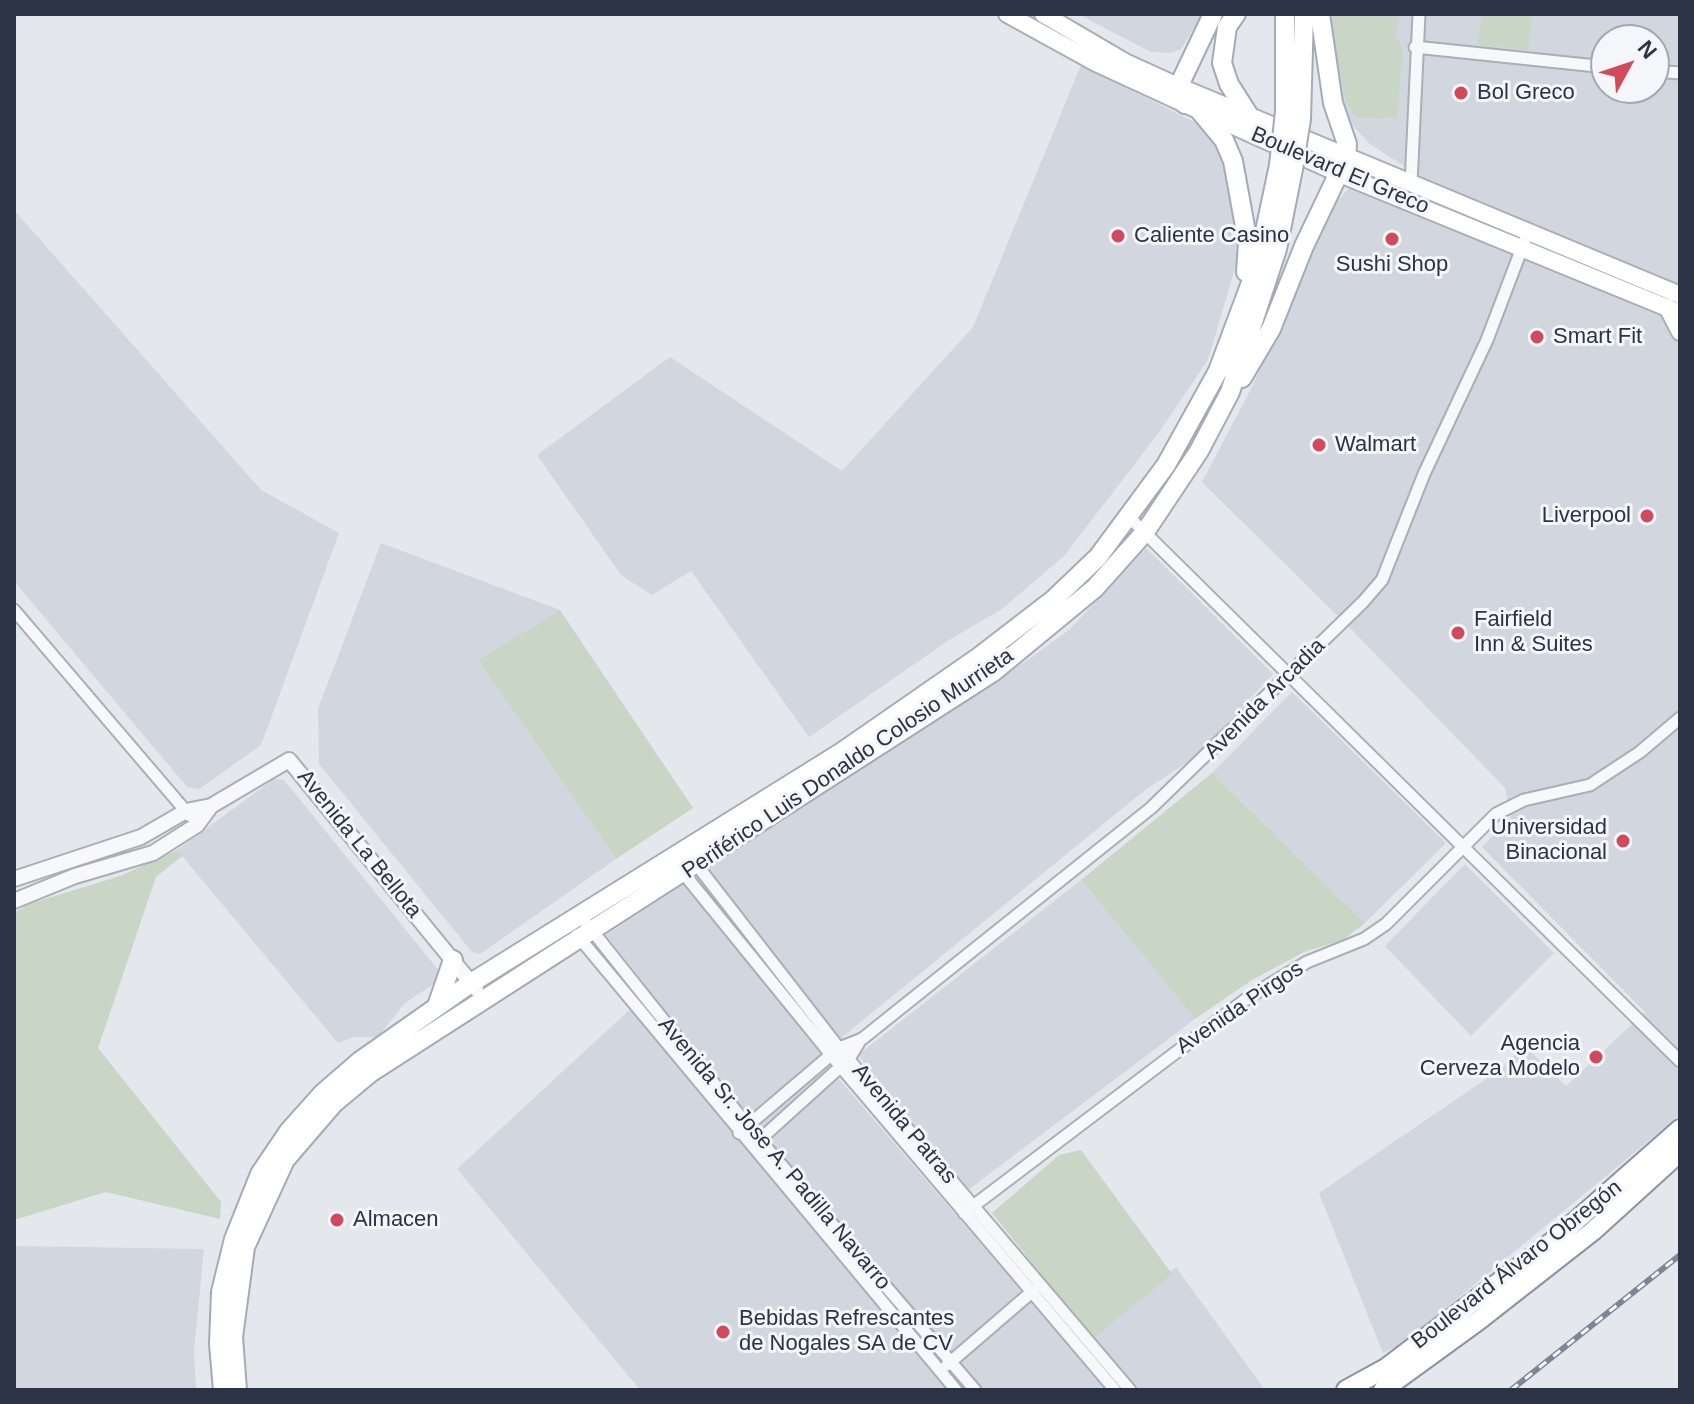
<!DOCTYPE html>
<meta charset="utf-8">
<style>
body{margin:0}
#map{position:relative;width:1694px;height:1404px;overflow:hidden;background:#e4e7ec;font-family:Helvetica,sans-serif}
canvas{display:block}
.frame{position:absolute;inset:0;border:16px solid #2b3445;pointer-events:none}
.north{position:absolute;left:1590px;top:24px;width:80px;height:80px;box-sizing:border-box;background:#f4f6f9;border:2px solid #a4a8b1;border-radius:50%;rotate:50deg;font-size:22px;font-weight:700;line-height:32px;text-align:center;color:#2b3445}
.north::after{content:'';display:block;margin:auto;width:28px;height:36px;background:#d1495b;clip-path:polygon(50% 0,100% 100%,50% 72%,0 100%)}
</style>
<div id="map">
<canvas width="1694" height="1404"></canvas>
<div class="frame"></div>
<div class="north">N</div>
</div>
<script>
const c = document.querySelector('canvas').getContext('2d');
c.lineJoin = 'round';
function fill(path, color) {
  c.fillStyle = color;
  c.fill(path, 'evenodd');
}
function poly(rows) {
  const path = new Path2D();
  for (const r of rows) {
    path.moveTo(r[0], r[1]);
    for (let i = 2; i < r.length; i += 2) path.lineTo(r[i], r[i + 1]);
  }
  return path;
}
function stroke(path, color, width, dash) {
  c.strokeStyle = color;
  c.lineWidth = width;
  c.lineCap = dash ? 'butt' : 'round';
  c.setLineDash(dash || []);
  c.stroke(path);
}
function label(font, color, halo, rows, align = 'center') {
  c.font = font + ' Helvetica,sans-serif';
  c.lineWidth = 6;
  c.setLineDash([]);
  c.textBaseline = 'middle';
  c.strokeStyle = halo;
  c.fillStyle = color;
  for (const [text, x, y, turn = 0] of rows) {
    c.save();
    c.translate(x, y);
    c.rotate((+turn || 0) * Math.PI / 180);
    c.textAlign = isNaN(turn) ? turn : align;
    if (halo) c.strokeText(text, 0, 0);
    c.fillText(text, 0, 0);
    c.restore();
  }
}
fill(poly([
 [1078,14,1203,14,1181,49,1171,53,1151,52],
 [1327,14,1680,14,1680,286,1421,177,1370,144,1345,117],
 [1606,40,1654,40,1654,88,1606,88],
 [1081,65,1208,129,1224,159,1241,248,1208,360,1157,435,1064,556,1002,609,949,640,809,737,691,571,652,595,621,575,537,455,670,357,842,471,973,327],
 [1350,187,1680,321,1680,1115,1401,1345,1383,1353,1319,1193,1502,1068,1524,1045,1566,1086,1645,1012,1482,847,1511,817,1505,788,1351,629,1202,482,1251,389,1331,208],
 [14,210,261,490,339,533,261,745,199,789,187,787,14,581],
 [381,543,560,610,478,660,616,859,480,954,472,952,319,764,318,709],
 [1146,548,1273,674,1195,757,1145,790,819,1056,1073,1351,1176,1267,1265,1390,640,1390,457,1169,650,991,606,935,1029,659,1070,629],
 [1292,692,1446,843,1365,923,1212,773],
 [274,779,284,780,444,977,404,1004,378,1037,354,1037,338,1043,177,850],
 [1465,864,1554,953,1471,1036,1385,946],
 [1081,880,1195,1019,968,1190,858,1055],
 [14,1246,204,1249,194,1350,196,1390,14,1390]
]), '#d2d6de');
fill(poly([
 [1326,14,1400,14,1395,35,1403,49,1397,118,1356,117,1347,104],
 [1482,14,1532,14,1528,50,1477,45],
 [560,610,693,808,616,859,478,660],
 [1212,773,1365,923,1343,940,1304,952,1252,980,1195,1019,1081,880],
 [177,850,182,856,156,877,98,1048,221,1202,220,1219,106,1192,14,1220,14,913,29,904,120,876],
 [1081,1150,1172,1274,1093,1339,992,1213,1059,1155]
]), '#c9d6c5');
const minor = poly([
 [1415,47,1606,67],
 [1654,71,1680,73],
 [1411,184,1419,14],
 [1130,518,1680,1061],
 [14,610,190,816],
 [693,860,839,1048,1130,1390],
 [680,869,841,1067,1115,1390],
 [579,914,747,1125,975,1390],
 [577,935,956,1390],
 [739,1133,839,1048,862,1039,1151,808,1363,602,1382,580,1424,474,1487,340,1528,232],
 [755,1144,849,1059,861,1039],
 [964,1213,1249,997,1307,962,1364,939,1386,924,1496,814,1524,800,1590,785,1640,752,1680,718],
 [947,1365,1034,1290]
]);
const tertiary = poly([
 [14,879,141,837,186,811,211,806,289,760,476,989],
 [14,901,75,876,153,853,197,825,211,806]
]);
const secondary = poly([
 [1007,14,1096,63,1200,111,1340,174,1680,313],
 [1043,14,1125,62,1180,87,1680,295],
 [1667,307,1680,332]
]);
const primary = poly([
 [1236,14,1227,27,1222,63,1229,84,1248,114],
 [1285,14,1285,112],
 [1185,104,1180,87,1183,77,1213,14],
 [1200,111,1224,140,1233,161,1248,243,1246,272],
 [1301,119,1304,14],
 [1242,378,1271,329,1304,246,1346,158,1347,144,1333,103,1320,14],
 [437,1006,453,960],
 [223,1390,219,1344,221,1292,234,1239,260,1174,289,1131,323,1093,360,1061,471,983,842,752,979,657,1053,600,1098,557,1166,465,1218,371,1258,264,1279,165],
 [237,1390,233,1337,245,1247,285,1160,334,1103,370,1073,993,672,1095,588,1145,532,1199,451,1230,392,1277,249,1293,169]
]);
const trunk = poly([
 [1346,1390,1386,1368,1553,1241,1680,1129],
 [1383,1390,1478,1321,1593,1231,1680,1152]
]);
stroke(minor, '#a9aeb7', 15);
stroke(tertiary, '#a9aeb7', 18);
stroke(secondary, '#a9aeb7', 20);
stroke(primary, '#a3abb8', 22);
stroke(trunk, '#8b94a3', 22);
stroke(minor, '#f7f8fa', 11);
stroke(tertiary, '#f7f8fa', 14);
stroke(secondary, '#fff', 16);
stroke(primary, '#fff', 18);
stroke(trunk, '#fff', 18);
const rail = poly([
 [1511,1390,1680,1255]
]);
stroke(rail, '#7d8696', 6);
stroke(rail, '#f4f6f9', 3, [9]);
const primaryBridge = poly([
 [1279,165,1285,112],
 [1293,169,1301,119]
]);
stroke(primaryBridge, '#a3abb8', 22, []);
stroke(primaryBridge, '#fff', 18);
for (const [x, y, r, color] of [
 [1461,93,8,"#d1495b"],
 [1118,236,8,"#d1495b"],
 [1392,239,8,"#d1495b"],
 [1537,337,8,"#d1495b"],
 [1319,445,8,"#d1495b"],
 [1647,516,8,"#d1495b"],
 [1458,633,8,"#d1495b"],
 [1623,841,8,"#d1495b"],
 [1596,1057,8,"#d1495b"],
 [337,1220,8,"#d1495b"],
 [723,1332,8,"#d1495b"]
]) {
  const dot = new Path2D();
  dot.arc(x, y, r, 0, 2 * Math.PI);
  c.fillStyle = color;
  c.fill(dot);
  stroke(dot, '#f4f6f9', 3);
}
label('22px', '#2b3445', '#f4f6f9', [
 ["Bol Greco",1477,93],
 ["Caliente Casino",1134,236],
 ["Sushi Shop",1392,265,"center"],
 ["Smart Fit",1553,337],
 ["Walmart",1335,445],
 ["Liverpool",1631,516,"right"],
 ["Fairfield",1474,620],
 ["Inn & Suites",1474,645],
 ["Universidad",1607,828,"right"],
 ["Binacional",1607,853,"right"],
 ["Agencia",1580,1044,"right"],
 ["Cerveza Modelo",1580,1069,"right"],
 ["Almacen",353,1220],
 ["Bebidas Refrescantes",739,1319],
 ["de Nogales SA de CV",739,1344]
], 'left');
label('22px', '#2b3445', '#f4f6f9', [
 ["Boulevard El Greco",1340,171,23],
 ["Avenida Arcadia",1265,699,-45],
 ["Periférico Luis Donaldo Colosio Murrieta",848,764,-34],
 ["Avenida La Bellota",359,844,51],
 ["Avenida Pirgos",1240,1008,-34],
 ["Avenida Patras",904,1124,50],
 ["Avenida Sr. Jose A. Padilla Navarro",774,1154,50],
 ["Boulevard Álvaro Obregón",1517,1265,-38]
]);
</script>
